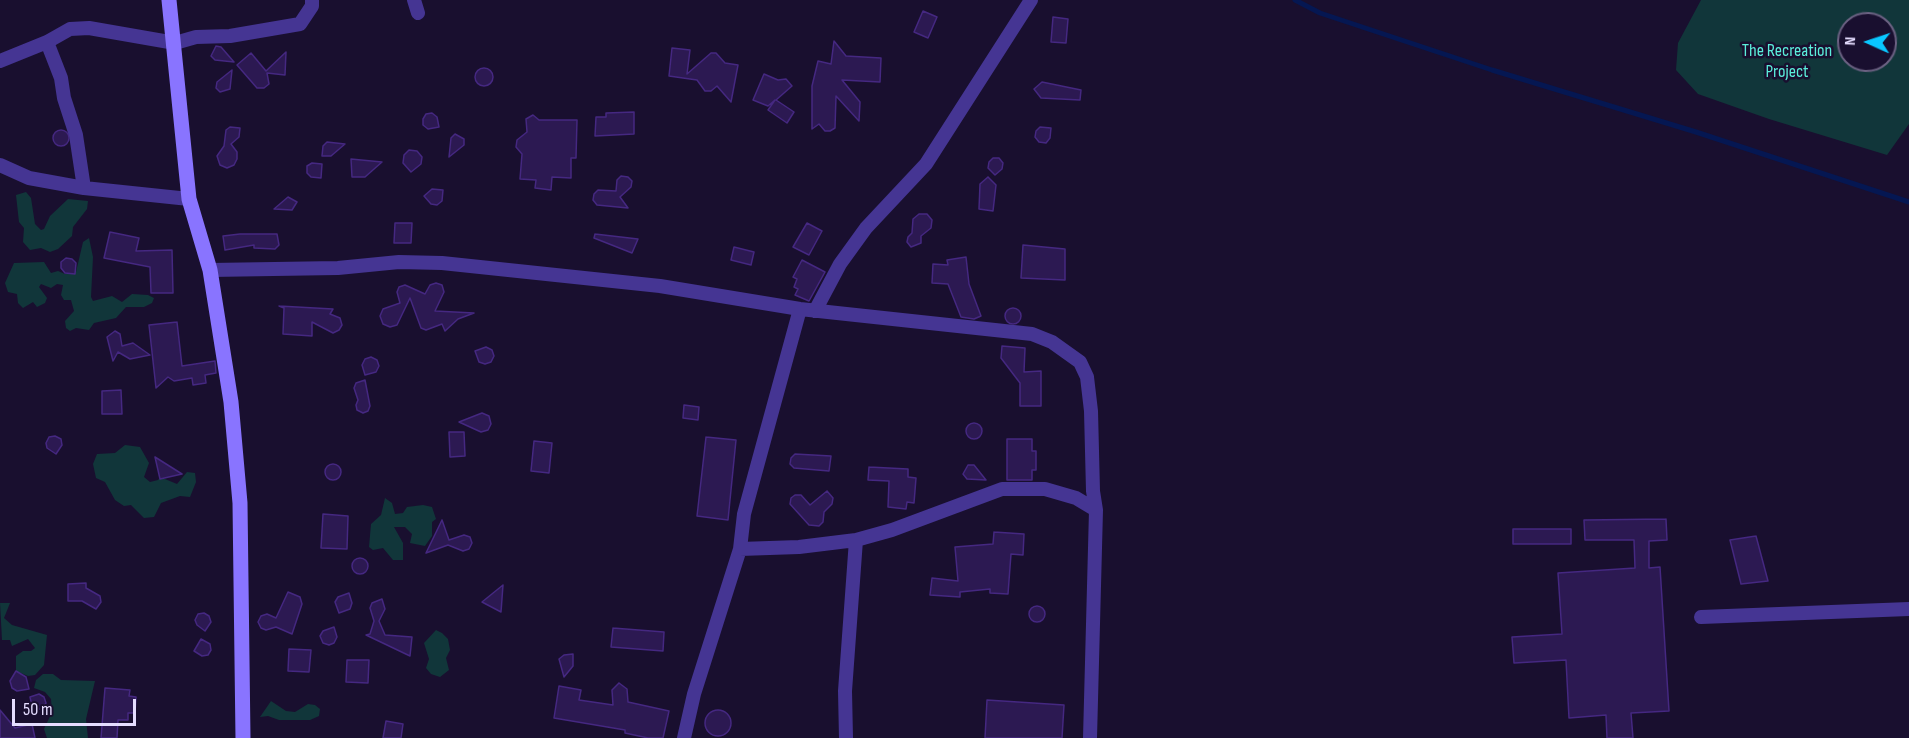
<!DOCTYPE html>
<style>
body{margin:0}
#map{position:relative;width:1909px;height:738px;overflow:hidden;background:#190f2f;font-family:"Sofia Sans Condensed",sans-serif}
canvas{display:block}
.north{position:absolute;left:1837px;top:12px;width:60px;height:60px;box-sizing:border-box;background:#190f2f;border:2px solid #6b6182;border-radius:50%;rotate:273deg;font-size:16px;font-weight:700;line-height:24px;text-align:center;color:#e5ddff}
.north::after{content:'';display:block;margin:auto;width:21px;height:27px;background:#09c7ff;clip-path:polygon(50% 0,100% 100%,50% 72%,0 100%)}
.scale{position:absolute;left:12px;top:699px;width:124px;height:27px;box-sizing:border-box;border:3px solid #e5ddff;border-top:0;padding-left:8px;font-size:18px;line-height:21px;white-space:nowrap;color:#e5ddff;-webkit-text-stroke:4px #190f2f;paint-order:stroke}
</style>
<div id="map">
<canvas width="1909" height="738"></canvas>
<div class="north">N</div>
<div class="scale">50 m</div>
</div>
<script>
const c = document.querySelector('canvas').getContext('2d');
c.lineJoin = 'round';
function fill(path, color) {
  c.fillStyle = color;
  c.fill(path, 'evenodd');
}
function poly(rows) {
  const path = new Path2D();
  for (const r of rows) {
    if (r.length === 3) {
      path.moveTo(r[0] + r[2], r[1]);
      path.arc(r[0], r[1], r[2], 0, 2 * Math.PI);
      continue;
    }
    path.moveTo(r[0], r[1]);
    for (let i = 2; i < r.length; i += 2) path.lineTo(r[i], r[i + 1]);
  }
  return path;
}
function stroke(path, color, width, dash) {
  c.strokeStyle = color;
  c.lineWidth = width;
  c.lineCap = dash ? 'butt' : 'round';
  c.setLineDash(dash || []);
  c.stroke(path);
}
function label(font, color, halo, rows, align = 'center') {
  c.font = font + ' "Sofia Sans Condensed",sans-serif';
  c.lineWidth = 5;
  c.setLineDash([]);
  c.textBaseline = 'middle';
  c.strokeStyle = halo;
  c.fillStyle = color;
  for (const [text, x, y, turn = 0] of rows) {
    c.save();
    c.translate(x, y);
    c.rotate((+turn || 0) * Math.PI / 180);
    c.textAlign = isNaN(turn) ? turn : align;
    if (halo) c.strokeText(text, 0, 0);
    c.fillText(text, 0, 0);
    c.restore();
  }
}
fill(poly([
 [1701,0,1909,0,1909,124,1887,155,1769,119,1698,94,1676,70,1678,43],
 [1849,24,1885,24,1885,60,1849,60],
 [26,192,31,198,35,224,41,230,44,229,50,216,68,199,88,201,87,209,73,227,72,236,58,249,50,252,41,248,30,250,23,242,24,228,19,222,16,195],
 [89,238,93,257,91,297,93,301,112,296,122,302,132,294,148,295,154,298,152,303,144,307,126,307,116,318,94,323,89,330,76,328,70,331,66,328,65,321,74,311,71,300,64,300,61,295,63,285,57,284,51,288,41,284,39,287,47,298,45,303,37,307,33,302,23,308,18,303,17,294,8,292,5,283,14,263,44,262,51,273,58,271,65,274,76,272,83,242],
 [125,445,140,447,149,463,144,477,150,482,158,480,160,477,177,484,187,472,195,473,196,482,190,497,180,496,161,503,154,517,144,518,131,505,124,506,115,500,105,482,96,478,93,464,97,454,115,453],
 [385,498,392,503,395,514,403,513,407,507,423,505,432,507,436,519,432,522,432,536,425,546,410,543,412,534,405,527,394,527,403,543,403,560,393,560,383,548,373,550,369,547,371,524,381,515],
 [0,603,10,603,4,618,12,625,47,635,44,665,35,675,28,676,16,671,16,656,23,651,31,651,35,648,28,639,12,646,10,640,2,640],
 [436,630,442,633,448,639,450,650,446,658,449,670,440,677,431,674,426,668,429,659,424,643],
 [43,674,53,674,61,680,95,681,86,719,88,738,47,738,44,729,52,712,51,699,45,692,34,688,36,680],
 [271,701,286,711,295,712,308,704,315,705,320,709,319,716,310,720,279,720,268,716,260,717]
]), '#11363a');
stroke(poly([
 [1295,0,1320,13,1492,70,1696,132,1909,202]
]), '#051752', 5);
const building = poly([
 [923,11,937,17,928,38,914,32,923,11],
 [1053,17,1068,19,1066,43,1051,42,1053,17],
 [834,41,846,56,881,58,880,82,842,80,860,102,859,121,836,96,835,128,830,131,825,131,819,124,812,129,812,86,818,61,831,64,834,41],
 [216,46,221,47,234,62,215,60,211,56,216,46],
 [672,48,690,50,687,74,711,53,716,53,725,63,738,65,731,102,717,86,711,91,705,91,697,80,669,76,672,48],
 [286,52,285,75,267,73,269,84,264,88,257,88,237,65,251,53,266,71,286,52],
 [484,77,9],
 [232,70,230,89,220,92,216,88,217,82,232,70],
 [764,74,778,80,786,79,792,86,776,100,794,112,787,123,768,110,775,100,768,106,753,100,764,74],
 [1042,82,1081,90,1080,100,1041,98,1034,89,1042,82],
 [634,112,634,134,595,136,596,117,606,117,606,113,634,112],
 [432,113,437,117,439,127,428,129,423,125,423,119,426,114,432,113],
 [533,115,539,120,577,120,576,158,571,158,571,178,552,177,551,190,535,188,536,180,520,179,522,154,516,147,517,140,527,132,526,119,533,115],
 [230,127,240,128,239,137,231,144,237,152,237,159,234,165,227,168,220,165,217,156,224,146,226,130,230,127],
 [1040,127,1051,128,1050,138,1046,143,1039,142,1035,137,1036,131,1040,127],
 [61,138,8],
 [455,134,464,139,464,145,449,157,451,138,455,134],
 [327,142,345,144,331,156,322,156,323,146,327,142],
 [409,150,417,151,422,157,421,164,411,172,403,163,404,155,409,150],
 [993,158,999,158,1003,163,1002,169,995,175,988,168,989,162,993,158],
 [351,159,382,162,365,177,352,177,351,159],
 [312,163,322,164,321,178,311,177,307,173,307,166,312,163],
 [621,176,628,177,632,181,631,187,620,197,628,208,597,205,593,200,594,194,598,190,616,191,617,180,621,176],
 [988,177,996,185,993,211,979,209,980,184,988,177],
 [432,189,443,190,442,201,437,205,431,204,424,196,432,189],
 [288,197,297,202,292,210,274,209,288,197],
 [919,214,927,214,932,220,931,228,921,236,921,243,911,247,907,242,908,237,912,233,913,219,919,214],
 [395,223,412,223,411,243,394,243,395,223],
 [807,223,822,231,809,255,793,247,807,223],
 [110,232,139,238,136,251,172,250,173,293,151,293,150,267,104,258,110,232],
 [240,234,277,234,279,245,275,249,254,248,254,245,225,250,223,236,240,234],
 [595,234,638,239,632,253,594,238,595,234],
 [1023,245,1065,249,1065,280,1021,278,1023,245],
 [734,247,754,252,751,265,731,260,734,247],
 [966,257,969,284,981,316,974,319,961,317,948,284,932,283,933,264,948,265,947,260,966,257],
 [66,258,72,259,76,263,75,274,65,273,61,268,61,262,66,258],
 [802,260,825,272,809,301,795,295,798,289,794,287,797,279,793,277,802,260],
 [436,283,442,285,444,292,435,311,474,313,458,319,445,331,442,324,426,330,421,328,410,298,397,325,390,327,383,324,380,316,383,309,400,303,397,292,399,287,405,285,425,294,430,285,436,283],
 [279,306,333,309,330,314,340,318,342,325,339,330,333,333,312,322,312,336,283,334,284,308,279,306],
 [1013,316,8],
 [177,322,182,366,215,361,216,373,205,375,206,383,193,385,192,378,174,381,168,377,156,388,149,325,177,322],
 [115,331,120,334,122,346,133,343,150,355,130,359,118,352,113,361,107,337,115,331],
 [1002,346,1025,348,1024,372,1041,371,1041,406,1020,406,1020,383,1001,358,1002,346],
 [486,347,492,350,494,356,491,362,485,364,479,362,475,351,486,347],
 [371,357,377,360,379,366,376,372,365,375,362,365,365,359,371,357],
 [365,380,370,406,368,411,363,413,357,410,356,405,358,400,354,388,356,383,365,380],
 [121,390,122,414,102,414,102,391,121,390],
 [684,405,699,407,698,420,683,418,684,405],
 [482,413,489,416,491,424,488,430,481,432,459,422,482,413],
 [974,431,8],
 [449,432,464,432,465,456,450,457,449,432],
 [55,436,61,439,62,445,56,454,47,448,46,443,49,437,55,436],
 [706,437,736,440,728,520,697,516,706,437],
 [1007,439,1032,439,1032,451,1036,451,1036,470,1032,470,1032,480,1007,480,1007,439],
 [534,441,552,443,549,473,531,471,534,441],
 [795,454,831,456,829,471,794,468,790,464,791,458,795,454],
 [155,457,182,474,160,479,155,457],
 [333,472,8],
 [968,465,974,465,986,480,967,479,963,474,968,465],
 [869,467,908,469,908,477,916,478,914,503,907,502,906,509,888,507,889,481,868,480,869,467],
 [827,491,833,498,832,504,824,512,823,522,819,526,809,525,790,504,791,498,795,495,801,495,810,505,827,491],
 [323,514,348,516,347,549,321,548,323,514],
 [1666,519,1667,540,1649,541,1649,568,1660,567,1669,711,1631,713,1633,738,1607,738,1606,715,1569,718,1566,660,1514,663,1512,637,1562,634,1558,573,1635,568,1634,540,1585,540,1584,520,1666,519],
 [442,520,449,540,464,535,470,537,472,543,469,549,463,551,448,545,426,553,442,520],
 [1513,529,1571,529,1571,544,1513,544,1513,529],
 [994,532,1024,534,1023,555,1011,554,1008,594,990,593,990,589,960,592,960,597,930,595,932,578,958,581,955,547,993,544,994,532],
 [1756,536,1768,581,1741,584,1730,540,1756,536],
 [360,566,8],
 [86,583,86,588,100,596,101,602,96,609,82,601,68,601,68,584,86,583],
 [503,585,501,612,482,602,503,585],
 [288,592,300,597,302,604,292,634,276,627,266,630,261,628,258,622,261,616,267,614,276,618,288,592],
 [349,593,352,603,350,609,339,613,335,602,338,597,349,593],
 [382,599,385,609,379,621,385,635,412,637,410,656,366,635,370,634,374,621,370,608,372,603,382,599],
 [1037,614,8],
 [204,613,209,616,211,622,205,631,197,625,195,620,198,614,204,613],
 [334,627,337,637,334,643,329,645,323,643,320,636,323,631,334,627],
 [613,628,664,632,663,651,611,647,613,628],
 [201,639,210,644,211,650,208,655,202,656,194,651,201,639],
 [289,649,311,650,309,672,288,671,289,649],
 [573,654,573,666,564,677,559,659,564,655,573,654],
 [347,660,369,660,368,683,346,682,347,660],
 [16,671,26,677,29,689,17,691,12,688,10,681,16,671],
 [619,683,627,689,628,702,669,711,663,738,648,738,625,733,625,730,554,718,559,686,581,690,579,700,613,705,612,690,619,683],
 [105,688,130,690,129,696,136,697,135,713,128,713,128,720,118,720,117,738,101,738,105,688],
 [39,694,44,697,46,703,43,708,33,711,30,697,39,694],
 [987,700,1064,705,1062,738,985,738,987,700],
 [718,723,13],
 [0,710,15,728,32,724,35,738,0,738,0,710],
 [386,721,403,724,401,738,383,738,386,721]
]);
fill(building, '#2c1952');
stroke(building, '#452881', 1.5);
stroke(poly([
 [414,0,418,13],
 [47,42,61,78,64,98,76,135,84,188],
 [0,61,47,42,70,29,89,28,175,43,196,37,230,36,300,24,312,6,312,0],
 [0,165,29,178,84,188,189,199],
 [210,270,338,268,399,262,442,263,660,286,800,309,1032,334,1052,342,1080,362,1087,377,1091,411,1093,491,1096,510,1090,738],
 [815,311,840,264,866,228,926,164,1031,0],
 [740,549,744,514,800,309],
 [1701,617,1909,609],
 [684,738,694,694,740,549,799,547,856,540,892,530,1002,489,1045,489,1076,498,1096,510],
 [846,738,845,691,856,540]
]), '#453593', 14);
stroke(poly([
 [169,0,189,199,210,270,231,402,240,503,243,738]
]), '#8974ff', 15);
label('18px', '#5beedb', '#190f2f', [
 ["The Recreation",1787,51],
 ["Project",1787,72]
]);
</script>
